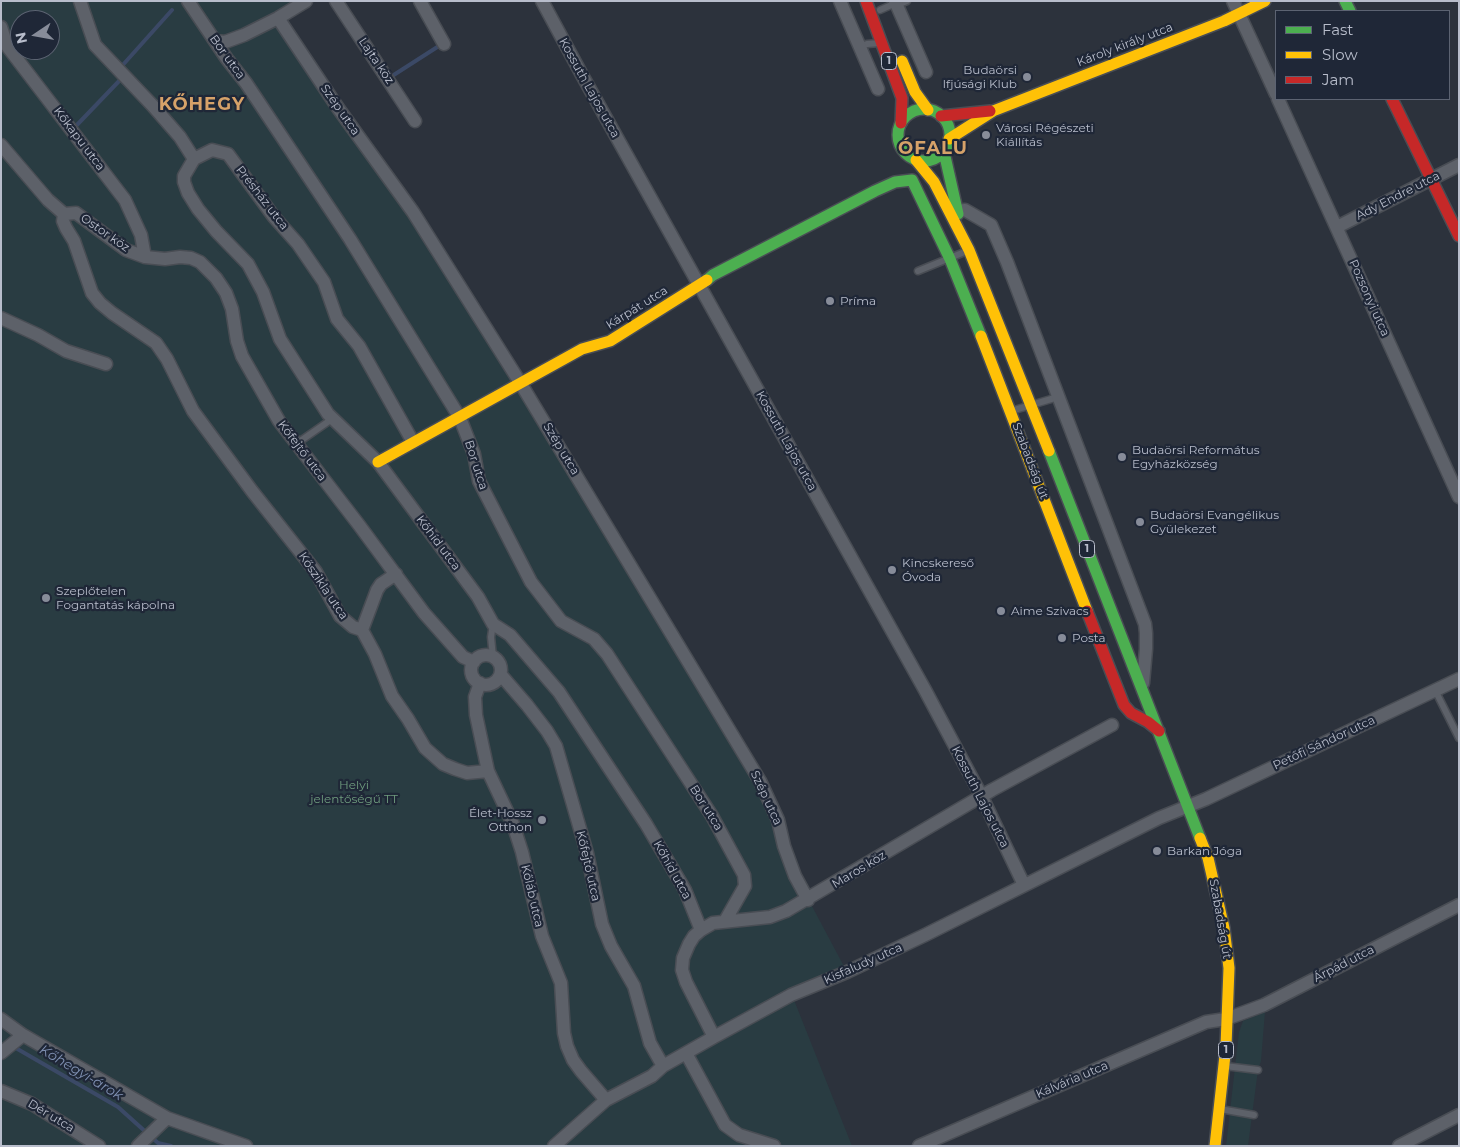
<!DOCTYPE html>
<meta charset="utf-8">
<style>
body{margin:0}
#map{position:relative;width:1460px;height:1147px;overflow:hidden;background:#2c323c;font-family:Montserrat,sans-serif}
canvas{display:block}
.frame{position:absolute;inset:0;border:2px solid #b8bdcb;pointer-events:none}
.legend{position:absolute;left:1275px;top:10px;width:175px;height:90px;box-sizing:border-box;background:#1f2737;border:1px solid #5c6372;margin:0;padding:6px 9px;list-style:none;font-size:15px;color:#b8bdcb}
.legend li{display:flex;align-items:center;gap:10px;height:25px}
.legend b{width:25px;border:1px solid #5c6372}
.north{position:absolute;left:10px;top:10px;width:50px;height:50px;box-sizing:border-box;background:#1f2737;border:1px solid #5c6372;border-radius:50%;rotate:258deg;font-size:14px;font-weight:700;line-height:20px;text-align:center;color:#b8bdcb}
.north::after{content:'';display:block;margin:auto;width:18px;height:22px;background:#878c99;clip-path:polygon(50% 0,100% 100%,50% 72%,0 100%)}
</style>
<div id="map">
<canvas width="1460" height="1147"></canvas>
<div class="frame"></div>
<ul class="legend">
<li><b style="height:6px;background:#4caf50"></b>Fast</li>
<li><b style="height:6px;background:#ffc107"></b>Slow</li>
<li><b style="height:6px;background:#c62828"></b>Jam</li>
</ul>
<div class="north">N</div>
</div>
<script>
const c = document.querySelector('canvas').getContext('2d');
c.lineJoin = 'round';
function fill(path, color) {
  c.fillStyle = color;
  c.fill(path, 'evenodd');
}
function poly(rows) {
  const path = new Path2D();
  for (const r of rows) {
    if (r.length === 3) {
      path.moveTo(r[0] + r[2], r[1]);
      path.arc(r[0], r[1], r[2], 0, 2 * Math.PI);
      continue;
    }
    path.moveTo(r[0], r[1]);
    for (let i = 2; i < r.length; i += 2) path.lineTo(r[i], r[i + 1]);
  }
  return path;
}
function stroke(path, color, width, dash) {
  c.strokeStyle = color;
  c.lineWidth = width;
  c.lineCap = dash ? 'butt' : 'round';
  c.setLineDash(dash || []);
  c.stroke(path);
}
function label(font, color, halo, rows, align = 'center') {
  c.font = font + ' Montserrat,sans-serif';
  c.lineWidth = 4.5;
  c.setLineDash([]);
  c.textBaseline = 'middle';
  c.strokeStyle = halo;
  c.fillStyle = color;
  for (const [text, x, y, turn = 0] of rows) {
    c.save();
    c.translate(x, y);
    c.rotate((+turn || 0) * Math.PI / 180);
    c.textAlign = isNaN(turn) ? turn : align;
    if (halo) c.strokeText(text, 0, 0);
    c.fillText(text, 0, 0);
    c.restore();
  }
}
fill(poly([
 [1,1,306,1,279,18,386,173,760,781,805,893,847,972,792,995,852,1146,1,1146],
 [20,20,50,20,50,50,20,50],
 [1265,1012,1261,1061,1258,1070,1248,1146,1226,1146,1239,1032,1243,1021]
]), '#293c42');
stroke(poly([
 [121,67,172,10],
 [389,78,442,44],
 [74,128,121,79],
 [14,1047,118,1107,158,1143,171,1146]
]), '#3b4966', 4);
const lane = poly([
 [897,5,907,1],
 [880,10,896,3],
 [859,47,867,44,880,43],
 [918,271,967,251],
 [1011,411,1058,397],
 [296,444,332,419],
 [493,657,491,637,493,624],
 [1435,690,1459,738],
 [1225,1066,1258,1070],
 [1220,1109,1254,1115]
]);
const street = poly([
 [80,1,95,45,153,106,180,137,194,159,212,150,228,154,274,217,298,244,324,282,337,319,359,346,413,442],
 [188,1,227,59,246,83,350,239,460,418,474,454,479,481,531,582,561,621,594,639,607,654,712,816,744,875,745,886,725,921],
 [336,1,415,121],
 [420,1,444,44],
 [542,1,582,75,925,690,982,797,1024,885],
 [840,1,878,89],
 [895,1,926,72],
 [1233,1,1276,94],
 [278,18,338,108,413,212,521,384,760,781,778,820,784,846,795,876,808,900],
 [1,27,7,46,125,200,141,235,145,257],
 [215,41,225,42,244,35,278,18,306,1],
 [1278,99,1459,497],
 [1,145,48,200,64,214,63,221,66,228,74,241,92,293,100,303,112,313,156,343,167,359,193,411,252,491,316,572,340,616,353,627,362,630,375,654,392,696,408,719,425,748,443,764,455,769,467,773,488,771],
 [194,159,184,176,184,182,188,193,198,209,216,231,248,264,263,292,280,339,328,414,378,462,478,597,493,624,510,635,559,692,646,824,685,890,701,930],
 [958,211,965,210,991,225,1007,262,1145,624,1146,633,1146,649,1143,683],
 [64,214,76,213,126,250,145,257,165,259,180,257,191,258,200,262,216,278,226,293,232,309,237,341,242,356,279,421,359,525,424,613,463,657,474,662],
 [1337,227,1459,165],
 [1,318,38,335,66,351,106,364],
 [362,630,377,590,381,584,396,574],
 [486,670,15],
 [501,675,527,705,547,731,556,746,587,853,602,924,611,946,634,986,650,1043,663,1066],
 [480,683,475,697,476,715,488,771,513,824,522,852,542,936,561,983,564,1033,567,1046,573,1060,581,1071,606,1100],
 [1,1019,23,1035,167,1118,246,1146],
 [714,1037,686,982,682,970,683,958,689,944,694,936,701,930,713,923,770,917,786,911,992,790,1112,725],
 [1,1053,23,1035],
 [686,1053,725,1125,739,1135,774,1146],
 [1,1091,32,1104,99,1146],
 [138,1146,167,1118],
 [554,1146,606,1100,652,1076,663,1066,714,1037,791,995,847,972,925,935,1159,818,1206,799,1459,679],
 [919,1146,1206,1022,1226,1019,1264,1005,1459,905],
 [1399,1146,1459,1115]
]);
const fast = poly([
 [1345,1,1350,11],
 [924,135,26],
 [944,152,958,214],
 [707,280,713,275,875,191,895,182,912,180,950,259,981,336],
 [1049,451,1200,838]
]);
const slow = poly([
 [902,61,915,92,928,110],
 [949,139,993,111,1224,21,1265,1],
 [916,160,934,182,969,250,1049,451],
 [981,336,1087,611],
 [378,462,582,349,610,341,707,280],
 [1200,838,1208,858,1224,928,1229,968,1226,1046,1215,1146]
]);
const jam = poly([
 [866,1,902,98,901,123],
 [1392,99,1459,236],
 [941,116,990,111],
 [1087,611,1124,705,1131,713,1148,722,1159,731]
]);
stroke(lane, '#494d54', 9);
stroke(street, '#494d54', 15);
stroke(fast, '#494d54', 14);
stroke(slow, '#494d54', 14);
stroke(jam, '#494d54', 14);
stroke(lane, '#5d6169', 6);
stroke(street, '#5d6169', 12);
stroke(fast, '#4caf50', 11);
stroke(slow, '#ffc107', 11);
stroke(jam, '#c62828', 11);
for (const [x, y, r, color] of [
 [1027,77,5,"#878c99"],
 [986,135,5,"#878c99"],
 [830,301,5,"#878c99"],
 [1122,457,5,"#878c99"],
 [1140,522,5,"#878c99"],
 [892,570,5,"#878c99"],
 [46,598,5,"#878c99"],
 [1001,611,5,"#878c99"],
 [1062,638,5,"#878c99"],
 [542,820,5,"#878c99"],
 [1157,851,5,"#878c99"]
]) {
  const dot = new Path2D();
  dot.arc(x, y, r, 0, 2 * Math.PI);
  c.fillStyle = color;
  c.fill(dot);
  stroke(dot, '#1f2737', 2);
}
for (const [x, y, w] of [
 [889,61,15],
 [1087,549,15],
 [1226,1050,15]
]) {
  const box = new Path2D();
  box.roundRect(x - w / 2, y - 8.5, w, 17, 4);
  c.fillStyle = '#1f2737';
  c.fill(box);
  stroke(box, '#b8bdcb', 1);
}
label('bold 11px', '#b8bdcb', null, [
 ["1",889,61],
 ["1",1087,549],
 ["1",1226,1050]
]);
label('12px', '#b8bdcb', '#1f2737', [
 ["Károly király utca",1125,45,-21],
 ["Bor utca",227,57,54],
 ["Lajta köz",376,61,56],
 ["Kossuth Lajos utca",589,88,61],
 ["Szép utca",340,110,55],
 ["Kőkapu utca",79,139,53],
 ["Ady Endre utca",1398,196,-27],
 ["Présház utca",262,198,52],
 ["Ostor köz",105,233,35],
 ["Pozsonyi utca",1369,298,66],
 ["Kárpát utca",637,308,-32],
 ["Kossuth Lajos utca",786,441,61],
 ["Szép utca",561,449,59],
 ["Kőfejtő utca",302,451,53],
 ["Szabadság út",1030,461,69],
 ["Bor utca",476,465,72],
 ["Kőhíd utca",438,543,53],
 ["Kőszikla utca",323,586,56],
 ["Petőfi Sándor utca",1324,743,-25],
 ["Kossuth Lajos utca",980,797,63],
 ["Szép utca",766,798,65],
 ["Bor utca",706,808,58],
 ["Kőfejtő utca",588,866,77],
 ["Kőhíd utca",672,870,61],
 ["Maros köz",859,870,-31],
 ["Kőláb utca",532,896,77],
 ["Szabadság út",1220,919,80],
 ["Kisfaludy utca",863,964,-24],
 ["Árpád utca",1344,964,-27],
 ["Kálvária utca",1072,1080,-23],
 ["Dér utca",51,1116,31]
]);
label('12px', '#b8bdcb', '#1f2737', [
 ["Budaörsi",1017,70,"right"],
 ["Ifjúsági Klub",1017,84,"right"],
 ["Városi Régészeti",996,128],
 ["Kiállítás",996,142],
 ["Príma",840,301],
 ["Budaörsi Református",1132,450],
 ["Egyházközség",1132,464],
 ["Budaörsi Evangélikus",1150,515],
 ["Gyülekezet",1150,529],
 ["Kincskereső",902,563],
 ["Óvoda",902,577],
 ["Szeplőtelen",56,591],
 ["Fogantatás kápolna",56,605],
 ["Aime Szivacs",1011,611],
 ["Posta",1072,638],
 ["Élet-Hossz",532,813,"right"],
 ["Otthon",532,827,"right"],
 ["Barkan Jóga",1167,851]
], 'left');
label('12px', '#6f9c7e', '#1f2737', [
 ["Helyi",354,785],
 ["jelentőségű TT",354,799]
]);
label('italic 14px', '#7f90b2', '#1f2737', [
 ["Kőhegyi-árok",81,1073,31]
]);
c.letterSpacing = '1px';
label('bold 18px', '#d6a269', '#1f2737', [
 ["KŐHEGY",202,105],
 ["ÓFALU",933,149]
]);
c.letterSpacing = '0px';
</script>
